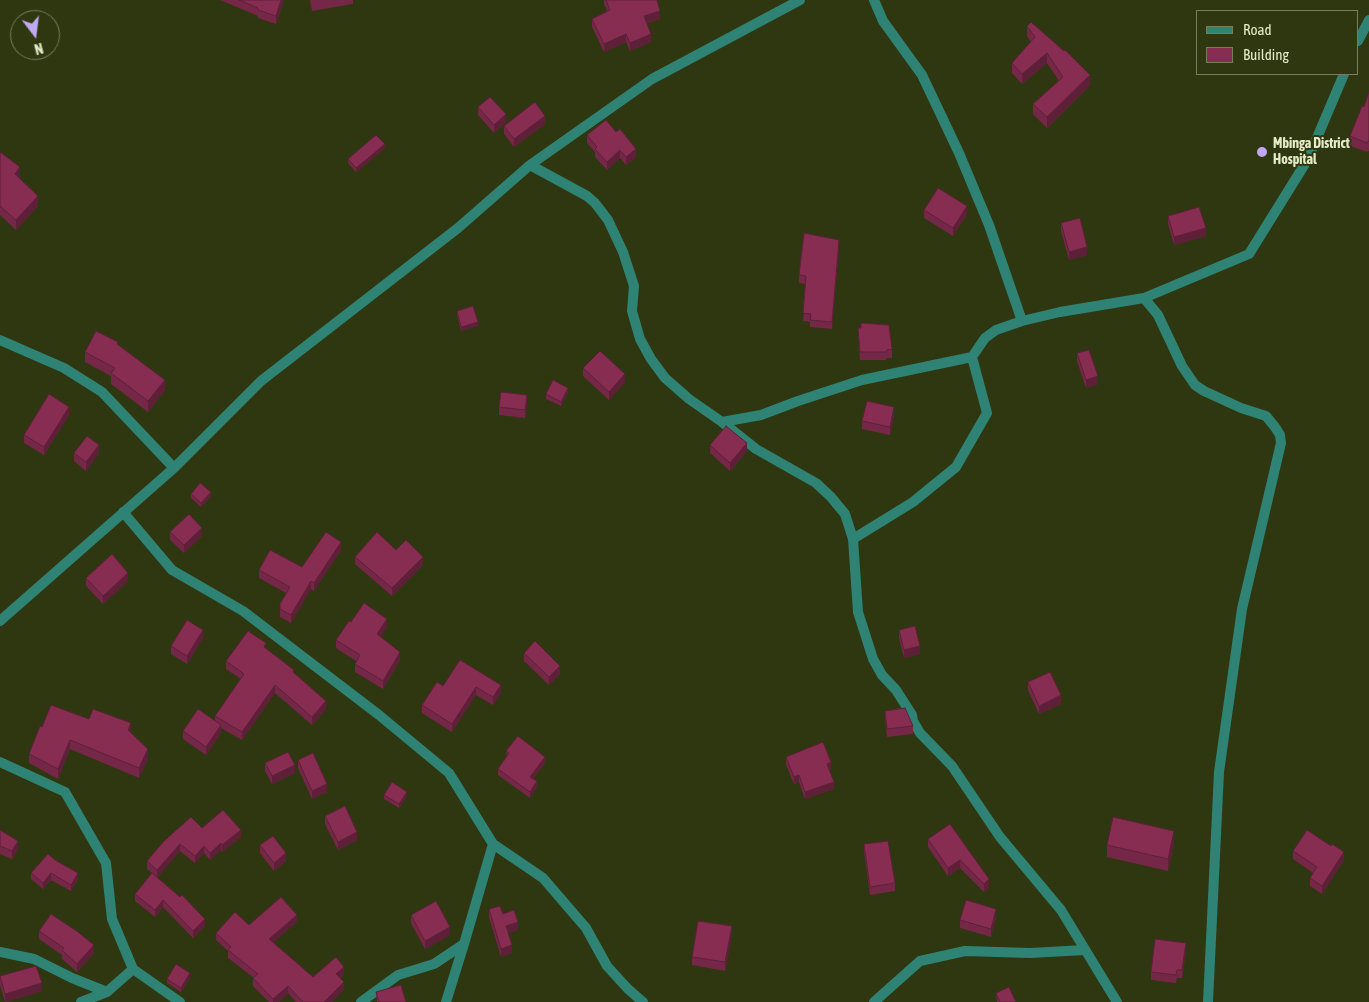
<!DOCTYPE html>
<style>
body{margin:0}
#map{position:relative;width:1369px;height:1002px;overflow:hidden;background:#2f3710;font-family:"Asap Condensed",sans-serif}
canvas{display:block}
.legend{position:absolute;left:1196px;top:10px;width:162px;height:65px;box-sizing:border-box;background:#2f3710;border:1px solid #777f59;margin:0;padding:6px 9px;list-style:none;font-size:15px;color:#e3ecc7}
.legend li{display:flex;align-items:center;gap:10px;height:25px}
.legend b{width:25px;border:1px solid #777f59}
.north{position:absolute;left:10px;top:10px;width:50px;height:50px;box-sizing:border-box;background:#2f3710;border:1px solid #777f59;border-radius:50%;rotate:165deg;font-size:14px;font-weight:700;line-height:20px;text-align:center;color:#e3ecc7}
.north::after{content:'';display:block;margin:auto;width:18px;height:22px;background:#c1a8f3;clip-path:polygon(50% 0,100% 100%,50% 72%,0 100%)}
</style>
<div id="map">
<canvas width="1369" height="1002"></canvas>
<ul class="legend">
<li><b style="height:6px;background:#2e8374"></b>Road</li>
<li><b style="height:14px;background:#872d51"></b>Building</li>
</ul>
<div class="north">N</div>
</div>
<script>
const c = document.querySelector('canvas').getContext('2d');
c.lineJoin = 'round';
function poly(rows) {
  const path = new Path2D();
  for (const r of rows) {
    path.moveTo(r[0], r[1]);
    for (let i = 2; i < r.length; i += 2) path.lineTo(r[i], r[i + 1]);
  }
  return path;
}
function stroke(path, color, width, dash) {
  c.strokeStyle = color;
  c.lineWidth = width;
  c.lineCap = dash ? 'butt' : 'round';
  c.setLineDash(dash || []);
  c.stroke(path);
}
function fill(path, color) {
  c.fillStyle = color;
  c.fill(path, 'evenodd');
}
function label(font, color, halo, rows, align = 'center') {
  c.font = font + ' "Asap Condensed",sans-serif';
  c.lineWidth = 4;
  c.setLineDash([]);
  c.textBaseline = 'middle';
  c.strokeStyle = halo;
  c.fillStyle = color;
  for (const [text, x, y, turn = 0] of rows) {
    c.save();
    c.translate(x, y);
    c.rotate((+turn || 0) * Math.PI / 180);
    c.textAlign = isNaN(turn) ? turn : align;
    if (halo) c.strokeText(text, 0, 0);
    c.fillText(text, 0, 0);
    c.restore();
  }
}
stroke(poly([
 [874,0,883,21,922,75,959,153,989,225,1022,321,1060,312,1144,298,1249,254,1308,159,1344,74],
 [1358,41,1369,20],
 [530,165,587,196,595,203,608,220,623,252,634,286,632,311,640,339,651,359,665,378,689,399,722,422,756,449,816,483,831,497,845,514,853,539,858,612,873,659,882,675,896,690,912,715,913,721,920,733,952,766,1000,837,1061,910,1117,1002],
 [1144,298,1158,315,1182,366,1195,385,1204,391,1241,408,1266,416,1275,427,1280,435,1281,443,1242,609,1219,772,1208,1002],
 [0,340,64,368,102,392,174,468],
 [722,422,761,415,798,401,862,380,972,357,985,338,996,330,1022,321],
 [123,512,172,570,243,611,379,715,449,773,493,844,543,878,586,928,607,966,628,989,643,1002],
 [853,539,913,502,956,467,987,413,972,357],
 [0,621,174,468,261,381,458,228,530,165,652,79,800,0],
 [0,762,65,792,106,863,112,919,133,969,180,1002],
 [0,952,34,959,72,978,107,992],
 [81,1002,107,992,133,969],
 [361,1002,398,975,434,964,464,944,493,844],
 [446,1002,464,944],
 [874,1002,920,961,965,951,1030,953,1085,950]
]), '#2e8374', 10);
fill(poly([
 [220,0,283,0,283,3,276,24,258,18,258,16],
 [310,0,353,0,353,4,312,11],
 [604,0,657,0,660,19,647,23,651,42,630,51,626,42,604,52,592,27,592,19,607,11,604,4],
 [1027,26,1090,85,1047,128,1033,114,1033,104,1059,81,1047,63,1022,84,1012,73,1012,63,1031,42,1027,36],
 [1369,92,1369,151,1368,151,1367,152,1350,146,1350,136,1364,107],
 [478,107,506,122,494,133,478,115],
 [545,124,514,147,504,134,504,126],
 [587,135,636,157,626,165,620,158,607,170,595,157,595,152,587,143],
 [385,148,356,172,348,163,348,159],
 [0,152,20,177,19,178,38,206,16,230,0,215],
 [924,210,967,214,953,236,924,218],
 [1168,216,1206,236,1174,245,1168,224],
 [1061,223,1087,255,1069,260,1061,231],
 [839,248,832,329,810,327,810,322,803,321,806,284,799,283,799,275],
 [457,311,478,326,461,331,457,315],
 [858,328,892,349,892,358,887,358,886,360,860,360],
 [118,345,165,390,148,412,111,384,111,376,85,362,85,352],
 [1077,353,1098,384,1086,388,1077,361],
 [583,368,625,382,609,400,583,376],
 [568,392,561,406,546,399,546,394],
 [527,403,525,418,499,415,499,407],
 [69,415,44,455,24,443,24,435],
 [894,415,890,435,862,429,862,421],
 [710,445,747,451,730,471,710,453],
 [74,453,99,453,86,471,74,461],
 [191,494,211,496,201,507,191,498],
 [170,532,202,536,184,553,170,540],
 [341,550,314,591,311,589,291,623,280,617,280,604,286,593,259,578,259,570,302,567],
 [396,550,423,565,392,596,355,564,355,557],
 [86,578,128,581,103,604,86,586],
 [351,622,387,627,380,637,400,660,383,689,355,672,355,664,356,661,336,648,336,640],
 [899,630,920,654,904,658,899,638],
 [203,638,187,664,171,654,171,646],
 [266,649,294,673,326,709,312,725,275,693,242,740,221,728,221,733,206,755,183,739,183,731,215,720,215,716,241,679,226,669,226,661],
 [524,653,560,674,549,685,524,661],
 [460,660,501,693,493,705,476,695,452,732,422,713,422,705,443,686],
 [1028,682,1061,704,1039,714,1028,690],
 [885,711,913,726,913,734,887,737,885,719],
 [89,719,131,733,148,759,139,778,70,749,58,779,29,763,29,754,42,727],
 [506,751,545,763,533,779,537,787,530,798,498,775,498,769,507,757],
 [786,757,831,769,829,770,834,789,805,799,799,782,794,784,786,764],
 [298,760,327,792,312,799,298,768],
 [265,763,295,773,272,784,265,771],
 [384,795,407,796,399,808,384,799],
 [325,816,357,840,338,850,325,824],
 [202,828,241,837,222,852,221,850,210,860,204,853,195,863,180,851,157,877,205,926,193,938,163,907,155,917,135,901,135,894,152,873,147,869,147,861],
 [0,830,18,849,12,859,0,854],
 [928,839,989,879,989,887,984,892,960,868,948,876,928,847],
 [1174,842,1168,871,1107,857,1107,845],
 [864,844,895,883,895,891,870,895,864,852],
 [260,845,286,861,274,871,260,853],
 [1293,851,1344,860,1322,894,1310,886,1310,878,1313,873,1293,859],
 [48,854,78,879,71,891,51,880,43,889,31,879,31,873],
 [489,909,503,914,518,930,508,933,512,953,501,957,489,917],
 [411,915,450,935,425,949,411,923],
 [996,917,991,937,960,928,960,920],
 [297,922,273,942,313,977,344,974,340,978,344,989,332,1002,296,1002,288,993,279,1002,269,1002,253,986,253,978,254,978,228,958,228,951,216,940,216,933,249,925],
 [39,931,94,953,77,972,62,959,62,955,39,939],
 [732,934,725,971,692,965,692,957],
 [1186,951,1182,978,1177,978,1176,983,1151,980,1151,972],
 [0,976,42,991,5,1002,0,985],
 [190,978,181,992,167,983,167,979],
 [376,992,406,1002,377,1002],
 [996,993,1016,1002,997,1002]
]), '#742746');
fill(poly([
 [281,0,283,0,283,3,276,24,276,16],
 [660,11,660,19,644,24,644,16],
 [626,34,626,42,604,52,604,44],
 [651,34,651,42,630,51,630,43],
 [1047,53,1047,63,1022,84,1022,74],
 [1090,75,1090,85,1047,128,1047,117],
 [506,114,506,122,494,133,494,125],
 [545,116,545,124,514,147,514,139],
 [385,144,385,148,356,172,356,168],
 [636,149,636,157,626,165,626,157],
 [620,150,620,158,607,170,607,162],
 [20,167,20,177,15,184,15,174],
 [38,196,38,206,16,230,16,220],
 [967,206,967,214,953,236,953,228],
 [1206,228,1206,236,1174,245,1174,237],
 [839,240,839,248,832,329,832,322],
 [1087,247,1087,255,1069,260,1069,252],
 [478,322,478,326,461,331,461,327],
 [625,374,625,382,609,400,609,392],
 [1098,376,1098,384,1086,388,1086,380],
 [165,380,165,390,148,412,148,401],
 [568,388,568,392,561,406,561,402],
 [527,395,527,403,525,418,525,410],
 [69,407,69,415,44,455,44,447],
 [894,407,894,415,890,435,890,427],
 [747,443,747,451,730,471,730,463],
 [99,445,99,453,86,471,86,462],
 [211,492,211,496,201,507,201,503],
 [202,528,202,536,184,553,184,545],
 [341,542,341,550,314,591,314,583],
 [423,557,423,565,392,596,392,588],
 [128,573,128,581,103,604,103,596],
 [311,581,311,589,291,623,291,615],
 [387,619,387,627,377,642,377,634],
 [203,630,203,638,187,664,187,656],
 [920,646,920,654,904,658,904,650],
 [400,652,400,660,383,689,383,681],
 [560,666,560,674,549,685,549,677],
 [275,685,275,693,242,740,242,732],
 [501,685,501,693,493,705,493,697],
 [476,687,476,695,452,732,452,724],
 [1061,695,1061,704,1039,714,1039,706],
 [326,701,326,709,312,725,312,717],
 [131,723,131,733,128,730],
 [221,725,221,733,206,755,206,747],
 [70,740,70,749,58,779,58,769],
 [148,749,148,759,139,778,139,768],
 [545,757,545,763,530,783,530,777],
 [831,762,831,769,827,770,827,764],
 [295,765,295,773,272,784,272,776],
 [799,775,799,782,794,784,794,777],
 [537,781,537,787,530,798,530,792],
 [834,782,834,789,805,799,805,792],
 [327,784,327,792,312,799,312,791],
 [407,792,407,796,399,808,399,804],
 [241,830,241,837,222,852,222,845],
 [1174,831,1174,842,1168,871,1168,859],
 [357,832,357,840,338,850,338,842],
 [18,841,18,849,12,859,12,851],
 [221,843,221,850,210,860,210,853],
 [180,844,180,851,157,878,157,870],
 [204,846,204,853,195,863,195,856],
 [1344,852,1344,860,1322,894,1322,886],
 [286,853,286,861,274,871,274,863],
 [960,860,960,868,948,876,948,868],
 [51,873,51,880,43,889,43,883],
 [78,873,78,879,71,891,71,885],
 [989,879,989,887,984,892,984,884],
 [163,900,163,907,155,917,155,910],
 [996,909,996,917,991,937,991,929],
 [297,915,297,922,269,946,269,939],
 [205,919,205,926,193,938,193,931],
 [518,922,518,930,506,934,506,926],
 [732,926,732,934,725,971,725,962],
 [450,927,450,935,425,949,425,941],
 [1186,943,1186,951,1182,978,1182,970],
 [94,945,94,953,77,972,77,964],
 [512,945,512,953,501,957,501,949],
 [344,967,344,974,336,981,336,974],
 [190,973,190,978,181,992,181,988],
 [344,982,344,989,332,1002,324,1002],
 [42,983,42,991,5,1002,5,994],
 [288,986,288,993,279,1002,273,1002,273,999]
]), '#5e2039');
const building = poly([
 [239,0,281,0,276,16,258,10,258,8,239,0],
 [606,0,657,0,660,11,644,16,651,34,630,43,626,34,604,44,592,19,610,10,606,0],
 [1031,22,1064,51,1065,50,1090,75,1047,117,1033,104,1063,77,1047,53,1022,74,1012,63,1035,37,1027,26,1031,22],
 [1369,92,1369,142,1368,141,1367,143,1350,136,1362,106,1364,107,1369,92],
 [490,97,506,114,494,125,478,107,490,97],
 [535,102,545,116,514,139,504,126,535,102],
 [606,120,616,132,620,129,636,149,626,157,620,150,607,162,595,149,597,147,587,135,606,120],
 [376,135,385,144,356,168,348,159,376,135],
 [0,152,20,167,15,174,38,196,16,220,0,206,0,152],
 [938,188,967,206,953,228,924,210,938,188],
 [1199,207,1206,228,1174,237,1168,216,1199,207],
 [1080,218,1087,247,1069,252,1061,223,1080,218],
 [804,233,839,240,832,322,810,320,811,314,803,313,806,276,799,275,804,233],
 [473,306,478,322,461,327,457,311,473,306],
 [861,323,889,325,892,349,887,350,886,352,860,352,858,328,861,328,861,323],
 [96,331,118,342,117,344,165,380,148,401,111,373,115,368,85,352,96,331],
 [1089,350,1098,376,1086,380,1077,353,1089,350],
 [600,351,625,374,609,392,583,368,600,351],
 [553,380,568,388,561,402,546,394,553,380],
 [501,392,527,395,525,410,499,407,501,392],
 [49,394,69,407,44,447,24,435,49,394],
 [867,401,894,407,890,427,862,421,867,401],
 [726,426,747,443,730,463,710,445,726,426],
 [87,436,99,445,86,462,74,453,87,436],
 [200,483,211,492,201,503,191,494,200,483],
 [189,514,202,528,184,545,170,532,189,514],
 [326,532,341,542,314,583,311,581,291,615,280,609,280,604,290,587,259,570,270,550,302,567,326,532],
 [377,532,396,550,406,540,423,557,392,588,355,557,377,532],
 [112,554,128,573,103,596,86,578,112,554],
 [364,603,387,619,377,634,400,652,383,681,355,664,360,655,336,640,349,621,351,622,364,603],
 [187,620,203,630,187,656,171,646,187,620],
 [915,626,920,646,904,650,899,630,915,626],
 [248,631,266,643,264,647,294,670,293,672,326,701,312,717,275,685,242,732,215,716,244,674,226,661,248,631],
 [535,641,560,666,549,677,524,653,535,641],
 [460,660,501,685,493,697,476,687,452,724,422,705,437,682,443,686,460,660],
 [1050,672,1061,695,1039,706,1028,682,1050,672],
 [51,705,89,719,93,709,131,723,128,730,148,749,139,768,70,740,58,769,29,754,40,726,42,727,51,705],
 [905,708,913,726,887,729,885,711,905,708],
 [198,709,221,725,206,747,183,731,198,709],
 [518,736,545,757,530,777,537,781,530,792,498,769,509,753,506,751,518,736],
 [823,742,831,762,827,764,834,782,805,792,799,775,794,777,786,757,823,742],
 [288,752,295,765,272,776,265,763,288,752],
 [313,753,327,784,312,791,298,760,313,753],
 [392,782,407,792,399,804,384,795,392,782],
 [345,806,357,832,338,842,325,816,345,806],
 [223,810,241,830,222,845,221,843,210,853,204,846,195,856,180,844,157,870,147,861,164,841,191,817,202,828,223,810],
 [1113,817,1174,831,1168,859,1107,845,1113,817],
 [950,824,989,879,984,884,960,860,948,868,928,839,950,824],
 [0,830,18,841,12,851,0,846,0,830],
 [1307,830,1331,846,1332,844,1344,852,1322,886,1310,878,1317,867,1293,851,1307,830],
 [273,836,286,853,274,863,260,845,273,836],
 [888,841,895,883,870,887,864,844,888,841],
 [48,854,55,860,78,873,71,885,51,873,43,883,31,873,48,854],
 [152,873,180,897,182,895,205,919,193,931,163,900,155,910,135,894,152,873],
 [281,897,297,915,269,939,313,977,336,957,344,967,336,974,344,982,324,1002,303,1002,288,986,273,999,253,978,258,974,228,950,231,947,216,933,235,912,249,925,281,897],
 [966,900,996,909,991,929,960,920,966,900],
 [436,901,450,927,425,941,411,915,436,901],
 [500,906,503,914,514,910,518,922,506,926,512,945,501,949,489,909,500,906],
 [51,914,78,932,94,945,77,964,62,950,64,948,39,931,51,914],
 [698,921,732,926,725,962,692,957,698,921],
 [1155,939,1186,943,1182,970,1177,970,1176,975,1151,972,1155,939],
 [176,964,190,973,181,988,167,979,176,964],
 [36,966,42,983,5,994,0,976,36,966],
 [401,985,406,1002,379,1002,376,992,401,985],
 [1009,987,1016,1002,1000,1002,996,993,1009,987]
]);
fill(building, '#872d51');
stroke(building, '#5e2039', 1);
for (const [x, y, r, color] of [
 [1262,152,6,"#c1a8f3"]
]) {
  const dot = new Path2D();
  dot.arc(x, y, r, 0, 2 * Math.PI);
  c.fillStyle = color;
  c.fill(dot);
  stroke(dot, '#2f3710', 2);
}
label('bold 14px', '#e3ecc7', '#2f3710', [
 ["Mbinga District",1273,144],
 ["Hospital",1273,160]
], 'left');
</script>
